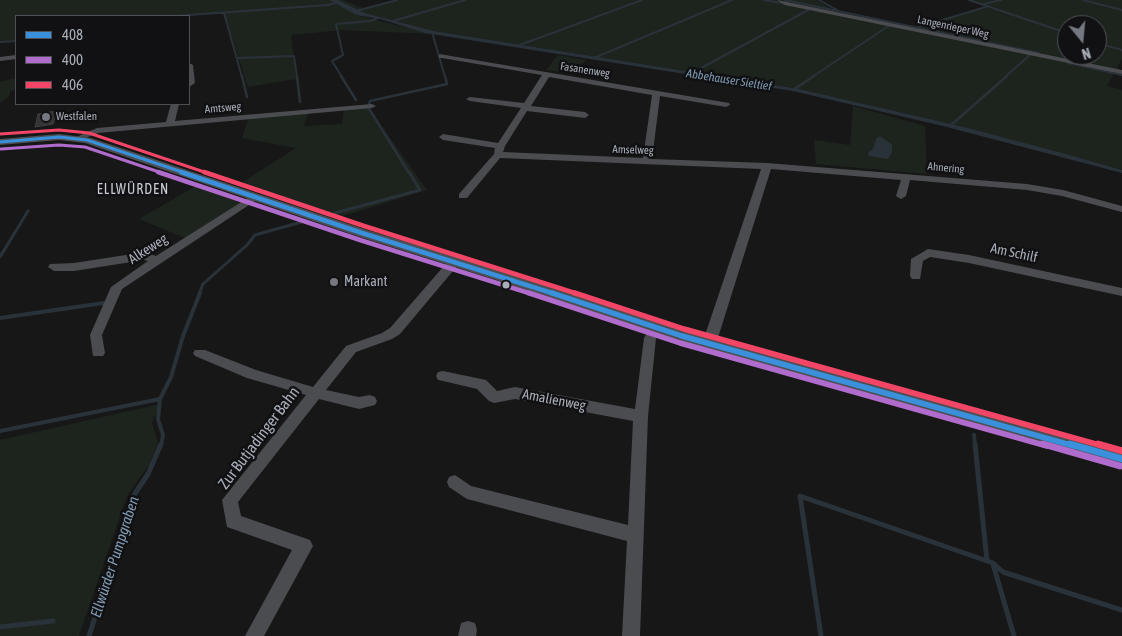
<!DOCTYPE html>
<meta charset="utf-8">
<style>
body{margin:0}
#map{position:relative;width:1122px;height:636px;overflow:hidden;background:#171717;font-family:"Asap Condensed",sans-serif}
canvas{display:block}
.legend{position:absolute;left:15px;top:15px;width:175px;height:90px;box-sizing:border-box;background:#111113;border:1px solid #4d4f55;margin:0;padding:6px 9px;list-style:none;font-size:15px;color:#a8adb8}
.legend li{display:flex;align-items:center;gap:10px;height:25px}
.legend b{width:25px;border:1px solid #4d4f55}
.north{position:absolute;left:1057px;top:15px;width:50px;height:50px;box-sizing:border-box;background:#111113;border:1px solid #4d4f55;border-radius:50%;rotate:163deg;font-size:14px;font-weight:700;line-height:20px;text-align:center;color:#a8adb8}
.north::after{content:'';display:block;margin:auto;width:18px;height:22px;background:#757880;clip-path:polygon(50% 0,100% 100%,50% 72%,0 100%)}
</style>
<div id="map">
<canvas width="1122" height="636"></canvas>
<ul class="legend">
<li><b style="height:6px;background:#3a90db"></b>408</li>
<li><b style="height:6px;background:#b06ccc"></b>400</li>
<li><b style="height:6px;background:#f34667"></b>406</li>
</ul>
<div class="north">N</div>
</div>
<script>
const c = document.querySelector('canvas').getContext('2d');
c.lineJoin = 'round';
function fill(path, color) {
  c.fillStyle = color;
  c.fill(path, 'evenodd');
}
function poly(rows) {
  const path = new Path2D();
  for (const r of rows) {
    path.moveTo(r[0], r[1]);
    for (let i = 2; i < r.length; i += 2) path.lineTo(r[i], r[i + 1]);
  }
  return path;
}
function stroke(path, color, width, dash) {
  c.strokeStyle = color;
  c.lineWidth = width;
  c.lineCap = dash ? 'butt' : 'round';
  c.setLineDash(dash || []);
  c.stroke(path);
}
function label(font, color, halo, rows, align = 'center') {
  c.font = font + ' "Asap Condensed",sans-serif';
  c.lineWidth = 5;
  c.setLineDash([]);
  c.textBaseline = 'middle';
  c.strokeStyle = halo;
  c.fillStyle = color;
  for (const [text, x, y, turn = 0] of rows) {
    c.save();
    c.translate(x, y);
    c.rotate((+turn || 0) * Math.PI / 180);
    c.textAlign = isNaN(turn) ? turn : align;
    if (halo) c.strokeText(text, 0, 0);
    c.fillText(text, 0, 0);
    c.restore();
  }
}
fill(poly([
 [0,0,329,0,356,15,432,34,342,30,291,35,296,79,248,87,224,13,179,16,16,16,16,40,0,41],
 [338,0,343,0,363,8,396,0,816,0,836,12,920,27,989,7,966,0,1122,0,1122,59,1107,86,1122,90,1122,170,964,127,799,89,434,31,365,13],
 [1067,25,1097,25,1097,55,1067,55],
 [558,55,586,60,575,74,546,70],
 [16,78,16,89,10,92,9,97,0,103,0,82],
 [853,106,925,126,927,174,816,164,814,140,850,145],
 [368,107,427,190,343,216,238,185,296,148,242,138,249,117,309,110,304,126,342,124,344,108],
 [199,184,243,201,185,238,139,219],
 [160,404,152,423,158,442,150,463,127,496,79,636,0,636,0,440]
]), '#1d241e');
fill(poly([
 [329,0,338,0,365,13,434,31,799,89,964,127,1062,153,1122,170,1122,173,943,126,793,91,425,33,380,19,356,15],
 [880,136,892,145,892,152,888,159,869,156,868,153,873,149,876,139]
]), '#2a3239');
stroke(poly([
 [764,0,787,4],
 [785,0,1039,53],
 [819,0,837,10],
 [969,0,1067,33],
 [1083,0,1122,10],
 [983,4,1001,0],
 [356,11,397,0],
 [224,13,242,77],
 [175,16,328,5,339,2],
 [393,21,465,0],
 [919,27,989,6],
 [432,32,445,77],
 [0,42,16,41],
 [1097,43,1122,50],
 [517,46,642,0],
 [238,58,294,56,297,77],
 [594,58,732,0],
 [1068,63,1122,75],
 [692,73,810,9],
 [342,77,332,61,343,55,336,24,370,21,378,18],
 [812,77,890,25],
 [1005,77,1031,54]
]), '#2a3239', 2);
stroke(poly([
 [242,76,247,97],
 [297,76,300,102],
 [341,76,356,100],
 [793,90,814,76],
 [950,126,1007,76],
 [409,173,368,107,370,101,447,84,445,76]
]), '#2a3239', 2.5);
stroke(poly([
 [335,213,420,190,409,172],
 [0,257,28,211],
 [199,294,203,284,247,245,255,235,305,221]
]), '#2a3239', 3);
stroke(poly([
 [0,318,104,303],
 [0,431,160,399],
 [974,435,975,446],
 [161,446,163,435,158,419,160,399,171,377,183,336,200,293]
]), '#2a3239', 4);
stroke(poly([
 [975,444,987,561],
 [993,564,1014,636],
 [0,627,53,621],
 [89,636,134,495,148,474,161,444],
 [821,636,800,496,993,563,1003,572,1122,610]
]), '#2a3239', 5);
const building = poly([
 [57,111,53,124,35,127,38,114,57,111]
]);
fill(building, '#353536');
stroke(building, '#3f4043', 1);
fill(poly([
 [777,0,1122,70,1122,74,785,5,777,0],
 [439,54,729,103,730,105,726,107,660,96,652,159,767,163,1027,184,1063,190,1122,206,1122,212,1062,196,1027,190,910,180,906,196,901,199,896,196,901,180,771,169,716,344,714,347,709,349,704,347,702,344,761,169,500,158,467,198,459,198,459,194,494,154,495,148,443,140,439,137,443,134,498,143,521,108,470,101,466,99,470,97,524,103,542,75,442,58,439,58,439,54],
 [549,77,652,95,643,158,503,152,505,146,527,111,585,118,589,115,585,112,531,106,549,77],
 [16,55,16,59,0,61,0,57,16,55],
 [189,63,193,65,195,83,189,87,189,63],
 [171,104,179,104,175,121,372,104,376,106,372,108,98,133,78,141,74,138,97,128,166,122,171,104],
 [254,194,259,197,258,199,122,289,102,335,105,353,103,356,93,356,90,335,111,287,148,261,144,260,74,271,54,271,48,267,50,264,74,263,145,252,156,256,254,194],
 [928,249,969,255,1122,288,1122,296,969,263,930,257,923,261,920,279,912,279,910,276,911,259,928,249],
 [454,258,460,262,458,265,400,334,392,339,356,352,326,390,359,397,370,395,375,397,377,401,375,405,359,409,319,399,238,502,241,516,310,540,313,546,264,636,245,636,292,550,227,527,222,500,306,395,247,378,195,356,193,353,195,350,205,350,256,370,313,387,346,346,382,333,390,328,450,259,454,258],
 [656,323,660,325,662,328,656,338,648,416,640,636,622,636,627,541,467,499,449,487,447,482,449,477,455,475,471,486,628,525,633,421,515,399,494,403,489,401,477,389,443,381,438,380,436,376,438,372,443,371,486,380,497,391,515,387,635,409,644,338,652,325,656,323],
 [468,621,475,623,477,630,476,636,458,636,461,623,468,621]
]), '#4b4c50');
fill(poly([
 [59,134,91,138,367,230,516,275,685,331,1122,450,1122,468,676,340,506,283,357,236,85,143,59,140,0,145,0,139,59,134]
]), '#4d4f52');
stroke(poly([
 [0,142,59,137,87,140,185,173]
]), '#3a90db', 3);
stroke(poly([
 [181,172,362,233,555,294]
]), '#3a90db', 4.5);
stroke(poly([
 [552,293,682,336,1074,446]
]), '#3a90db', 5.5);
stroke(poly([
 [1070,444,1122,459]
]), '#3a90db', 7);
stroke(poly([
 [1,149,59,145,85,147,162,173]
]), '#b06ccc', 3);
stroke(poly([
 [158,172,360,240,532,294]
]), '#b06ccc', 4.5);
stroke(poly([
 [529,293,680,343,1047,446]
]), '#b06ccc', 5.5);
stroke(poly([
 [1043,444,1120,466]
]), '#b06ccc', 7);
stroke(poly([
 [0,134,59,130,89,133,207,173]
]), '#f34667', 3);
stroke(poly([
 [204,172,364,226,578,294]
]), '#f34667', 4.5);
stroke(poly([
 [575,293,684,329,1103,446]
]), '#f34667', 5.5);
stroke(poly([
 [1098,444,1122,451]
]), '#f34667', 7);
for (const [x, y, r, color] of [
 [46,117,5,"#757880"],
 [334,282,5,"#757880"],
 [506,285,4.5,"#a8adb8"]
]) {
  const dot = new Path2D();
  dot.arc(x, y, r, 0, 2 * Math.PI);
  c.fillStyle = color;
  c.fill(dot);
  stroke(dot, '#111113', 2);
}
label('11px', '#a8adb8', '#111113', [
 ["Langenrieper Weg",953,27,12],
 ["Fasanenweg",585,70,9],
 ["Amtsweg",223,108,-5],
 ["Amselweg",633,150,2],
 ["Ahnering",946,168,5]
]);
label('11px', '#a8adb8', '#111113', [
 ["Westfalen",56,117]
], 'left');
label('italic 12px', '#7f9bb3', '#111113', [
 ["Abbehauser Sieltief",729,80,9]
]);
c.letterSpacing = '1px';
label('14px', '#c9ccd4', '#111113', [
 ["ELLWÜRDEN",133,190]
]);
c.letterSpacing = '0px';
label('14px', '#a8adb8', '#111113', [
 ["Alkeweg",148,249,-33],
 ["Am Schilf",1014,253,12],
 ["Amalienweg",554,400,11]
]);
label('14px', '#a8adb8', '#111113', [
 ["Markant",344,282]
], 'left');
label('italic 15px', '#7f9bb3', '#111113', [
 ["Ellwürder Pumpgraben",115,557,-72]
]);
label('16px', '#a8adb8', '#111113', [
 ["Zur Butjadinger Bahn",259,438,-53]
]);
</script>
